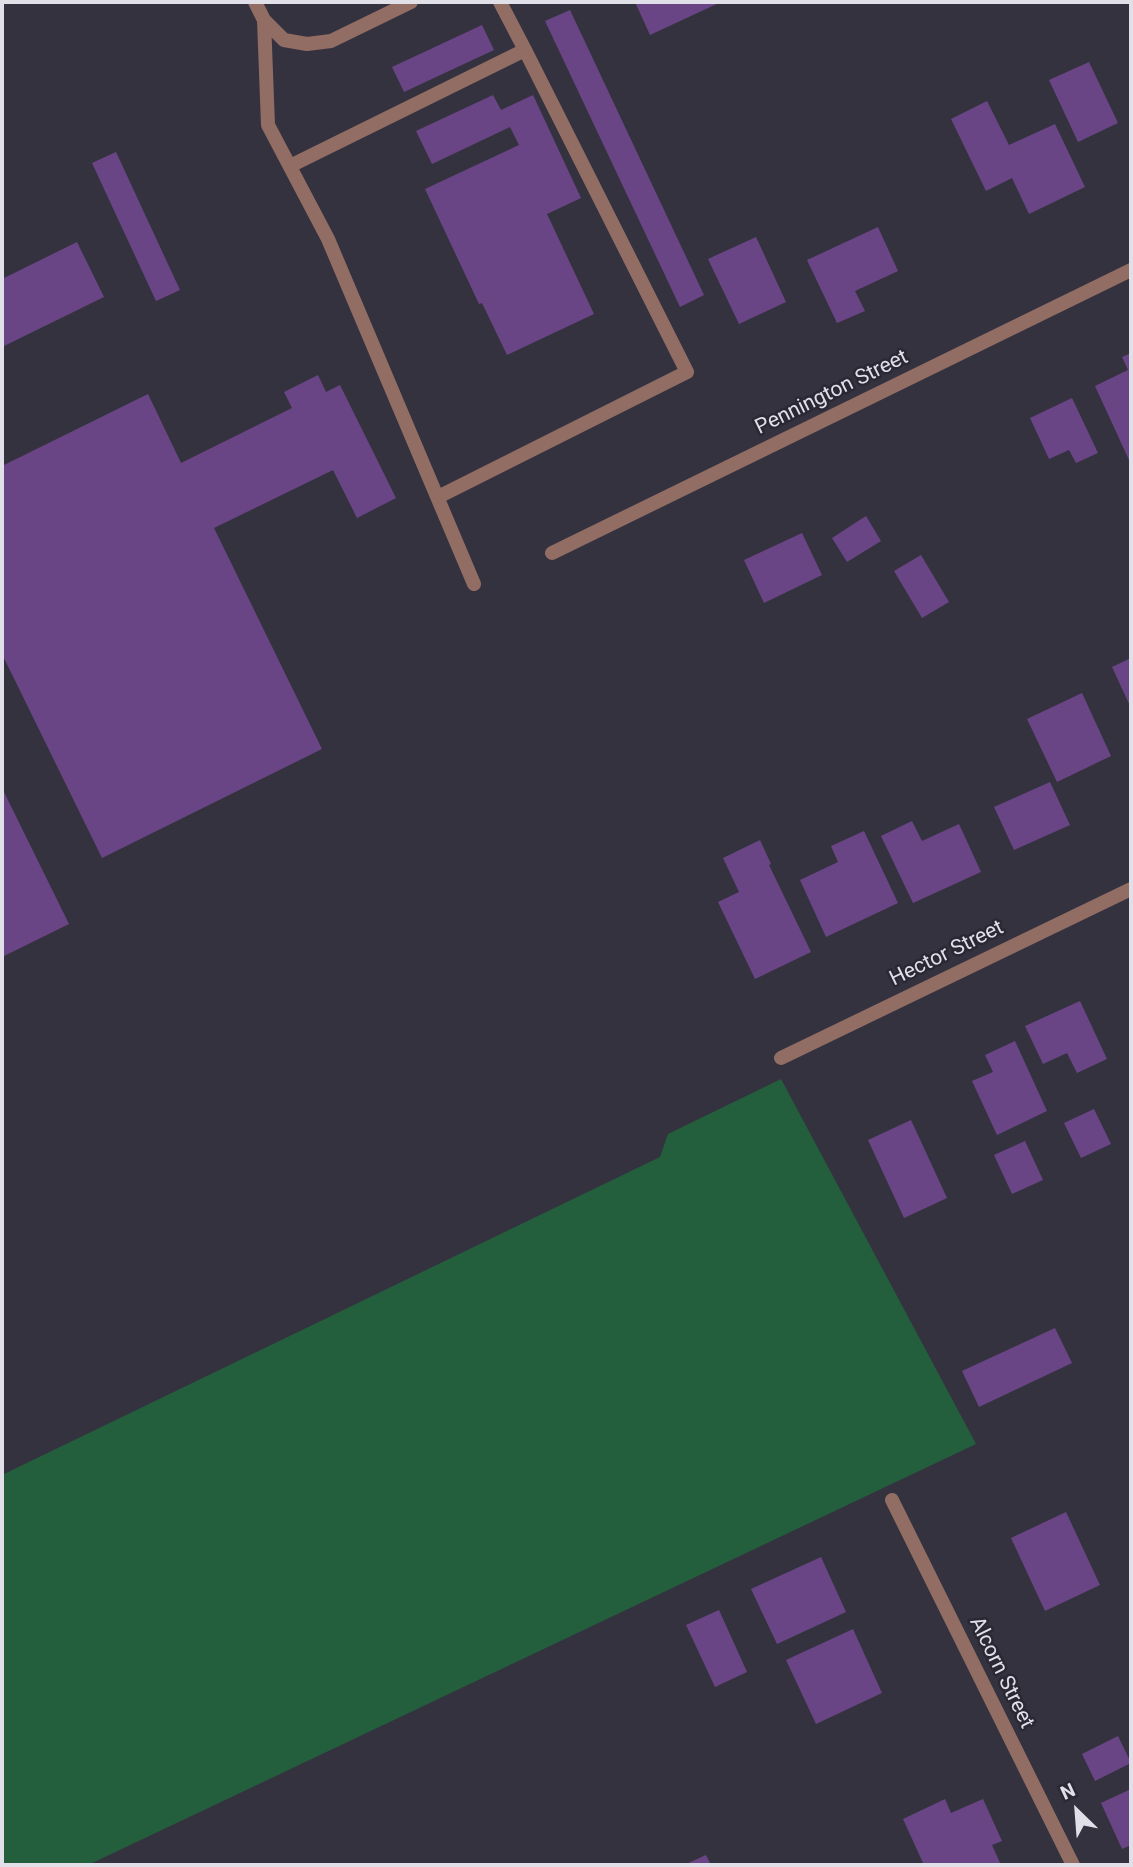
<!DOCTYPE html>
<style>
body{margin:0}
#map{position:relative;width:1133px;height:1867px;overflow:hidden;background:#353240;font-family:Roboto,sans-serif}
canvas{display:block}
.frame{position:absolute;inset:0;border:4px solid #e1dfe8;pointer-events:none}
.north{position:absolute;left:1042px;top:1776px;width:70px;height:70px;-webkit-text-stroke:5px #2b2835;paint-order:stroke;rotate:335deg;font-size:19px;font-weight:700;line-height:28px;text-align:center;color:#e1dfe8}
.north::after{content:'';display:block;margin:auto;width:24px;height:32px;background:#e1dfe8;clip-path:polygon(50% 0,100% 100%,50% 72%,0 100%)}
</style>
<div id="map">
<canvas width="1133" height="1867"></canvas>
<div class="frame"></div>
<div class="north">N</div>
</div>
<script>
const c = document.querySelector('canvas').getContext('2d');
c.lineJoin = 'round';
function fill(path, color) {
  c.fillStyle = color;
  c.fill(path, 'evenodd');
}
function poly(rows) {
  const path = new Path2D();
  for (const r of rows) {
    path.moveTo(r[0], r[1]);
    for (let i = 2; i < r.length; i += 2) path.lineTo(r[i], r[i + 1]);
  }
  return path;
}
function stroke(path, color, width, dash) {
  c.strokeStyle = color;
  c.lineWidth = width;
  c.lineCap = dash ? 'butt' : 'round';
  c.setLineDash(dash || []);
  c.stroke(path);
}
function label(font, color, halo, rows, align = 'center') {
  c.font = font + ' Roboto,sans-serif';
  c.lineWidth = 5;
  c.setLineDash([]);
  c.textBaseline = 'middle';
  c.strokeStyle = halo;
  c.fillStyle = color;
  for (const [text, x, y, turn = 0] of rows) {
    c.save();
    c.translate(x, y);
    c.rotate((+turn || 0) * Math.PI / 180);
    c.textAlign = isNaN(turn) ? turn : align;
    if (halo) c.strokeText(text, 0, 0);
    c.fillText(text, 0, 0);
    c.restore();
  }
}
fill(poly([
 [781,1079,976,1444,88,1865,2,1865,2,1475,660,1157,668,1134]
]), '#235f3d');
fill(poly([
 [635,2,721,2,650,35],
 [570,10,704,295,680,307,545,21],
 [482,25,494,50,404,92,392,67],
 [1089,62,1118,123,1078,142,1049,80],
 [493,95,501,110,533,95,581,198,547,214,594,314,507,355,482,303,479,304,425,189,519,145,510,127,432,164,416,131],
 [987,101,1009,145,1055,124,1085,187,1029,214,1012,178,986,191,951,119],
 [116,152,180,290,156,301,92,163],
 [878,227,898,271,855,291,865,311,837,323,807,260],
 [756,237,786,302,739,324,708,259],
 [77,242,104,297,2,347,2,279],
 [1131,353,1131,459,1129,460,1095,386,1128,370,1122,357],
 [318,375,326,392,340,385,396,498,357,518,333,470,214,528,322,749,102,858,2,654,2,466,148,394,181,463,292,408,284,392],
 [1072,398,1098,453,1076,463,1069,450,1049,459,1030,418],
 [866,516,881,541,847,562,832,538],
 [802,533,822,575,764,603,744,560],
 [921,555,949,602,922,618,894,571],
 [1131,658,1131,708,1112,667],
 [1082,693,1111,756,1057,782,1027,719],
 [1050,782,1070,825,1014,850,994,807],
 [2,788,69,924,2,957],
 [912,821,922,841,959,824,981,872,913,903,881,836],
 [864,831,898,903,826,937,800,880,838,862,831,846],
 [760,840,771,864,769,865,811,952,755,979,718,902,739,892,723,858],
 [1080,1001,1107,1059,1077,1073,1067,1053,1043,1064,1025,1026],
 [1015,1041,1047,1111,997,1135,972,1081,993,1072,985,1055],
 [1094,1109,1111,1144,1081,1158,1064,1123],
 [911,1120,947,1198,904,1218,868,1140],
 [1025,1141,1043,1180,1012,1194,994,1155],
 [1055,1328,1072,1363,979,1407,962,1371],
 [1066,1512,1100,1585,1045,1611,1011,1538],
 [821,1557,846,1612,777,1644,751,1589],
 [719,1610,747,1672,715,1687,686,1625],
 [853,1629,882,1693,816,1724,786,1660],
 [1118,1736,1131,1763,1095,1781,1082,1754],
 [1131,1789,1131,1845,1122,1849,1101,1803],
 [945,1799,951,1813,983,1799,1002,1841,992,1845,1001,1865,924,1865,903,1819],
 [706,1855,711,1865,684,1865]
]), '#6a4585');
stroke(poly([
 [500,2,525,50],
 [264,20,268,125,328,239,474,584],
 [290,166,525,50,687,372,438,497]
]), '#916d64', 14);
stroke(poly([
 [255,2,264,20,284,40,307,44,331,41,411,2],
 [552,553,1131,270],
 [781,1058,1131,889],
 [892,1500,1073,1865]
]), '#916d64', 14);
label('21px', '#e1dfe8', '#2b2835', [
 ["Pennington Street",832,393,-26],
 ["Hector Street",947,954,-26],
 ["Alcorn Street",1001,1673,64]
]);
</script>
